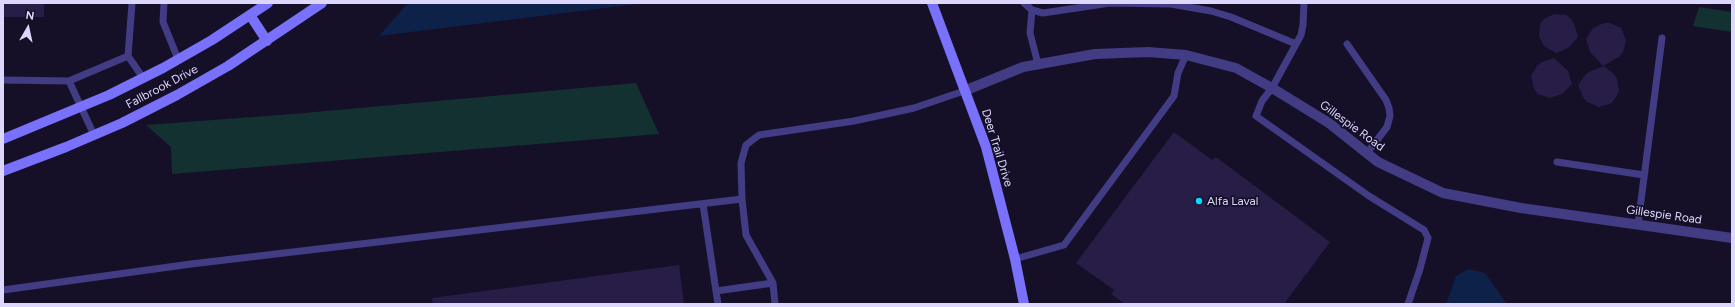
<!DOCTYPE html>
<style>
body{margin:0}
#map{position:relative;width:1735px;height:307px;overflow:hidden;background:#151027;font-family:Figtree,sans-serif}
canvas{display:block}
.frame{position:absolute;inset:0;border:4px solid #ddd7fe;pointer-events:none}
.north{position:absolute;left:8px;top:8px;width:40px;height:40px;-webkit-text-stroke:3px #151027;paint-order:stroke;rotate:9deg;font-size:11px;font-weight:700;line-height:16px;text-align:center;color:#ddd7fe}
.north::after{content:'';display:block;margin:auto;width:14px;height:18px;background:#ddd7fe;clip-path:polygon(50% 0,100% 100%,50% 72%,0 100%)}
</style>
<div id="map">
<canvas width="1735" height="307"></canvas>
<div class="frame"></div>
<div class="north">N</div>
</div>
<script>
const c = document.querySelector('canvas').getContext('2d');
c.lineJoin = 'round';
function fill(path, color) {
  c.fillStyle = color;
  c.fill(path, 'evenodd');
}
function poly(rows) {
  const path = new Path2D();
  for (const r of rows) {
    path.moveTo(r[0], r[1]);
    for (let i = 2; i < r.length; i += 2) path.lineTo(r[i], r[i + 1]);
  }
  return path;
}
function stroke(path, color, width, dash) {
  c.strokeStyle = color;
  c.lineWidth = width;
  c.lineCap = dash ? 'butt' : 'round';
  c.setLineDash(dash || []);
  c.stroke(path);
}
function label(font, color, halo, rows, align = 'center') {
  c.font = font + ' Figtree,sans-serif';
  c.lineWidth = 3.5;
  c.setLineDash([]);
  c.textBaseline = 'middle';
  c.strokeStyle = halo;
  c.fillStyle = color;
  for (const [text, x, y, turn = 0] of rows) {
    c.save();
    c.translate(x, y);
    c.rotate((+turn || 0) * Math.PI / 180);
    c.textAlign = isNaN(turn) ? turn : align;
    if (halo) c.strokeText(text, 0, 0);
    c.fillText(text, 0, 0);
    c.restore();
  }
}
fill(poly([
 [1699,7,1732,12,1732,32,1693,26],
 [636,83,659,134,172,174,171,147,146,125,293,114]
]), '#133131');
fill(poly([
 [408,3,645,3,379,36],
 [1468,269,1485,273,1507,304,1446,304,1456,276]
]), '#0e2148');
fill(poly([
 [3,3,44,3,44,17,3,17],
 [1554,14,1566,15,1571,19,1574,24,1578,37,1568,48,1556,53,1544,46,1539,36,1540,24,1544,19],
 [1604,23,1610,23,1621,28,1626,40,1623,52,1619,57,1603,66,1590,52,1586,39,1593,28],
 [1554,58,1568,71,1572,84,1562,94,1550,98,1538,94,1534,89,1531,76,1537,66,1542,62],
 [1604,66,1614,74,1617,79,1619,92,1612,103,1599,107,1587,102,1583,97,1578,85,1586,74,1591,71],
 [1174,132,1212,160,1216,157,1330,242,1284,304,1125,304,1111,294,1114,290,1076,263],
 [679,265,684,304,433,304,432,298]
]), '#271d47');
stroke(poly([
 [164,3,163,22,178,59],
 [1024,3,1032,10,1043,13,1110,3,1171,4,1211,11,1231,17,1296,44],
 [1304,3,1303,25,1301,35,1272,88,1262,101,1256,116,1369,196,1424,230,1428,238,1420,269,1408,304],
 [1032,10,1030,33,1038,64],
 [1347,44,1386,100,1389,108,1390,116,1387,127,1367,153],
 [128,56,132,3],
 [3,80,69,81,94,135],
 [69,81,128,56,143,78],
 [1557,162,1644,175],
 [742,199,741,163,746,145,759,135,854,121,914,108,964,91],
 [703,204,716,291,773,283],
 [1638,224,1662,38],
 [1015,259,1064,245,1174,96,1178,73,1186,55],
 [3,290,191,264,742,199,746,235,773,283,775,304],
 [716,291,718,304]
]), '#423c85', 7);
stroke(poly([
 [964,91,1023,67,1095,54,1148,52,1186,55,1236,68,1272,88,1329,123,1378,162,1443,193,1521,208,1732,238]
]), '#423c85', 10);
stroke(poly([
 [932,3,986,147,1015,259,1024,304],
 [250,15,267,41],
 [3,139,109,95,163,68,212,40,268,3],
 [3,171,66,147,122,123,177,95,228,66,322,3]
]), '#7970fc', 10);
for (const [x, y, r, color] of [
 [1199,201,4,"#08d8f9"]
]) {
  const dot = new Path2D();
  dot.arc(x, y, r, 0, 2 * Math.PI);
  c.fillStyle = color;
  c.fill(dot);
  stroke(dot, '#151027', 1.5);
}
label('12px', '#ddd7fe', '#151027', [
 ["Fallbrook Drive",162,87,-28],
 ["Gillespie Road",1352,126,36],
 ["Deer Trail Drive",997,148,73],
 ["Gillespie Road",1664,215,8]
]);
label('12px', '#ddd7fe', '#151027', [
 ["Alfa Laval",1207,201]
], 'left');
</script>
